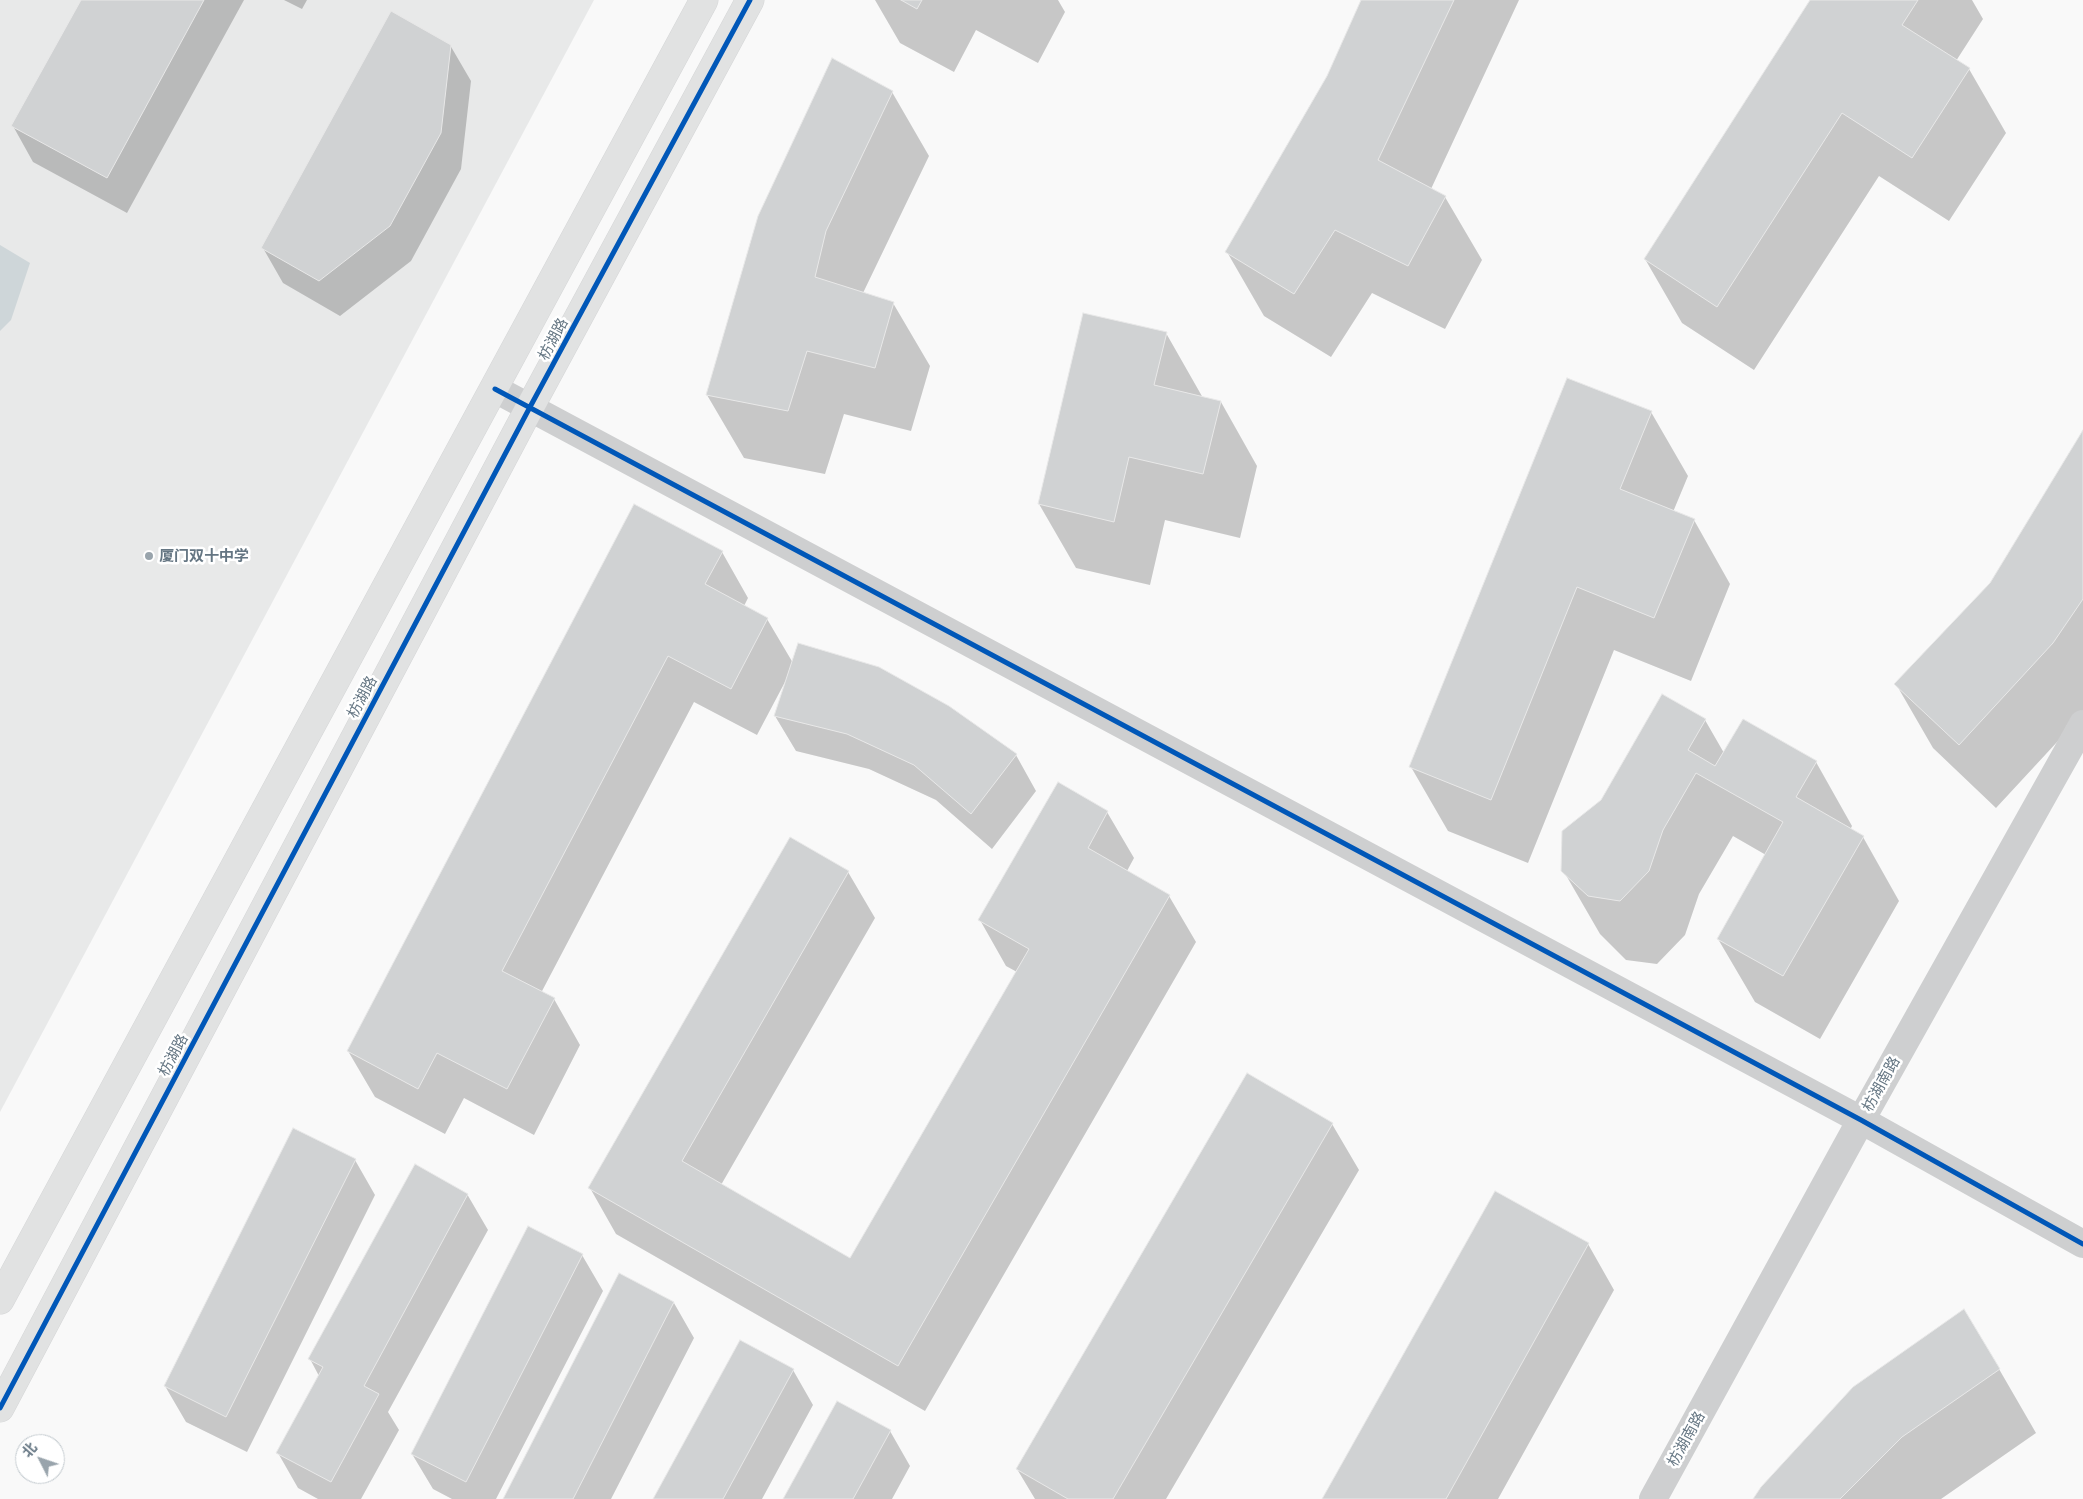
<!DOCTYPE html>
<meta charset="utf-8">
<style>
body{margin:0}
#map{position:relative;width:2083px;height:1499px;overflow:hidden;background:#f9f9f9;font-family:Barlow,"Noto Sans SC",sans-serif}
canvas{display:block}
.north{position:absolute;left:15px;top:1434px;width:50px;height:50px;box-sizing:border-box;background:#fff;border:1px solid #c1c8cd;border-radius:50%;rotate:311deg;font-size:14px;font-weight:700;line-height:20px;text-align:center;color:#657683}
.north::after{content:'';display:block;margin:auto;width:18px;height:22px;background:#99a4ac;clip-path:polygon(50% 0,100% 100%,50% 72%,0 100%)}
</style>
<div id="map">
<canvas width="2083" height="1499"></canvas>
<div class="north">北</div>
</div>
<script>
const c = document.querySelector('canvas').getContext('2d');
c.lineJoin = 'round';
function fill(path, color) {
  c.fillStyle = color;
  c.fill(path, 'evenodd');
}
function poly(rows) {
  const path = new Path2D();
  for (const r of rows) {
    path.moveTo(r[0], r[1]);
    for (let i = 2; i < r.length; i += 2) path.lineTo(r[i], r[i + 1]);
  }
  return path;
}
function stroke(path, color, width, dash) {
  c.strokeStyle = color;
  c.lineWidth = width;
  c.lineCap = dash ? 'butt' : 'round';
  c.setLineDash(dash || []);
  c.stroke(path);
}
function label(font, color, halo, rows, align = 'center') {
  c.font = font + ' Barlow,"Noto Sans SC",sans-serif';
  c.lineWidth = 5;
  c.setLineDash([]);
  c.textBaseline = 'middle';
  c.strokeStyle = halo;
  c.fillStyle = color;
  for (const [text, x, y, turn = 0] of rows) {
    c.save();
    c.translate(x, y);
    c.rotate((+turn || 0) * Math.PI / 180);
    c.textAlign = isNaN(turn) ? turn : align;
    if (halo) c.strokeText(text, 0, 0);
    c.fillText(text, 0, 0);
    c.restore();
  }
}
fill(poly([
 [0,0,594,0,0,1112]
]), '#e8e9e9');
fill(poly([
 [0,245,30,263,11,320,0,331]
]), '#ced6d9');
fill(poly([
 [82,0,244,0,127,213,33,162,13,126],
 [284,0,307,0,302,9],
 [875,0,1058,0,1065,12,1038,63,976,30,954,72,900,43],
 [1362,0,1519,0,1431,189,1445,197,1482,260,1445,329,1372,293,1331,357,1264,316,1227,252,1328,77],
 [1811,0,1972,0,1983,19,1956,61,1969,69,2006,133,1949,221,1879,176,1754,370,1682,323,1645,259],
 [450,45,471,81,461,169,411,261,340,316,283,283,263,248],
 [892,92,929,156,863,293,893,303,930,366,911,431,844,414,825,474,744,458,707,395],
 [1166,333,1203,398,1221,402,1257,466,1240,538,1165,520,1150,585,1076,568,1039,504],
 [1651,412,1688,476,1673,512,1694,520,1730,584,1691,681,1614,650,1528,863,1448,831,1411,767],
 [2083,433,2083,714,1996,808,1933,748,1896,684,1991,584],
 [722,552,748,598,744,606,767,619,793,663,1016,755,1036,791,992,849,936,800,869,769,796,751,775,716,786,683,785,682,757,735,694,702,541,993,554,999,580,1045,534,1135,464,1098,445,1134,375,1097,348,1051],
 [1705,720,1724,753,1816,762,1852,826,1850,830,1863,837,1899,901,1820,1039,1755,1002,1718,939,1766,855,1733,836,1699,894,1685,935,1657,964,1626,960,1600,934,1563,870],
 [1058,784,1107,812,1134,858,1127,871,1169,896,1196,942,925,1411,616,1234,590,1188,848,872,875,918,721,1185,851,1260,1017,972,1006,966,980,920],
 [1248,1075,1332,1124,1359,1170,1166,1499,1035,1499,1017,1469],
 [355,1160,375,1195,247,1452,186,1422,165,1386],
 [467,1194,488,1230,388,1412,399,1430,361,1499,318,1499,298,1488,278,1453,319,1376,310,1359],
 [1588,1244,1614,1290,1498,1499,1324,1499],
 [582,1255,603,1291,496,1499,452,1499,433,1489,412,1454],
 [674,1303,694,1338,611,1499,505,1499],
 [1999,1369,2036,1433,1941,1499,1754,1499],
 [793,1370,813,1405,762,1499,655,1499],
 [890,1431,910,1466,892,1499,785,1499]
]), '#0003');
const building = poly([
 [81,0,204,0,107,178,11,126,81,0],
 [901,0,922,0,917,9,901,0],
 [1361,0,1454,0,1378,160,1446,196,1408,266,1335,230,1294,294,1225,252,1327,76,1361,0],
 [1810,0,1918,0,1902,25,1970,68,1912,158,1842,113,1717,307,1644,259,1810,0],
 [391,11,451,45,441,133,390,226,319,281,261,248,391,11],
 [832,58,893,91,826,231,815,277,894,302,875,368,807,351,788,411,706,395,758,216,832,58],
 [1083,313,1167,332,1154,385,1221,401,1203,474,1129,457,1114,522,1038,504,1083,313],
 [1567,378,1652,411,1620,489,1695,519,1654,618,1577,587,1491,800,1409,767,1567,378],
 [2083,430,2083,599,2053,643,1959,745,1894,684,1990,583,2083,430],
 [634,504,723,551,705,584,768,618,731,689,668,656,502,971,555,998,507,1089,437,1053,418,1089,347,1051,634,504],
 [798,643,879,667,949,706,1017,754,971,814,914,765,847,734,774,716,798,643],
 [1662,694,1706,719,1688,750,1715,766,1743,719,1817,761,1796,797,1864,836,1783,976,1717,939,1783,822,1696,773,1663,830,1649,871,1620,901,1588,896,1561,871,1562,831,1601,800,1662,694],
 [1058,782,1108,811,1088,848,1170,895,898,1366,588,1188,790,837,849,871,682,1161,850,1258,1029,949,978,920,1058,782],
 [1247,1073,1333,1123,1113,1499,1068,1499,1016,1469,1247,1073],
 [293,1128,356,1159,226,1417,164,1386,293,1128],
 [415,1164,468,1194,364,1386,379,1394,331,1482,276,1453,323,1367,308,1359,415,1164],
 [1495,1191,1589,1243,1446,1499,1322,1499,1495,1191],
 [528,1226,583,1254,466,1482,411,1454,528,1226],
 [619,1273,674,1302,573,1499,503,1499,619,1273],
 [1964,1309,2000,1369,1902,1437,1840,1499,1753,1499,1761,1487,1853,1387,1964,1309],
 [740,1340,794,1369,723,1499,653,1499,740,1340],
 [837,1401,891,1430,853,1499,783,1499,837,1401]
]);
fill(building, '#d0d2d3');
stroke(building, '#e8e8e8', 1);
const secondary = poly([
 [0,1300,704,0],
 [0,1408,530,407,750,0]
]);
stroke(secondary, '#d5d6d7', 29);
stroke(poly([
 [495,389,1861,1120,2083,1244],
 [1653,1499,1861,1120,2083,724]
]), '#cecfd0', 28);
stroke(secondary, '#e1e2e2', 28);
stroke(poly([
 [495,389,1861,1120,2083,1244],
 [0,1408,530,407,750,0]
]), '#0057b8', 5);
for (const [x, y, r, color] of [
 [149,556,5,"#99a4ac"]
]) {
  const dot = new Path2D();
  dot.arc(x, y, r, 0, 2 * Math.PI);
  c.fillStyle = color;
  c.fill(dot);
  stroke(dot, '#fff', 2);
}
label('15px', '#657683', '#fff', [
 ["枋湖路",553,339,-62],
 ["枋湖路",362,697,-62],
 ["枋湖路",173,1055,-62],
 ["枋湖南路",1881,1084,-61],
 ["枋湖南路",1686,1439,-61]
]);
label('bold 15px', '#657683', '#fff', [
 ["厦门双十中学",159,556]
], 'left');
</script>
